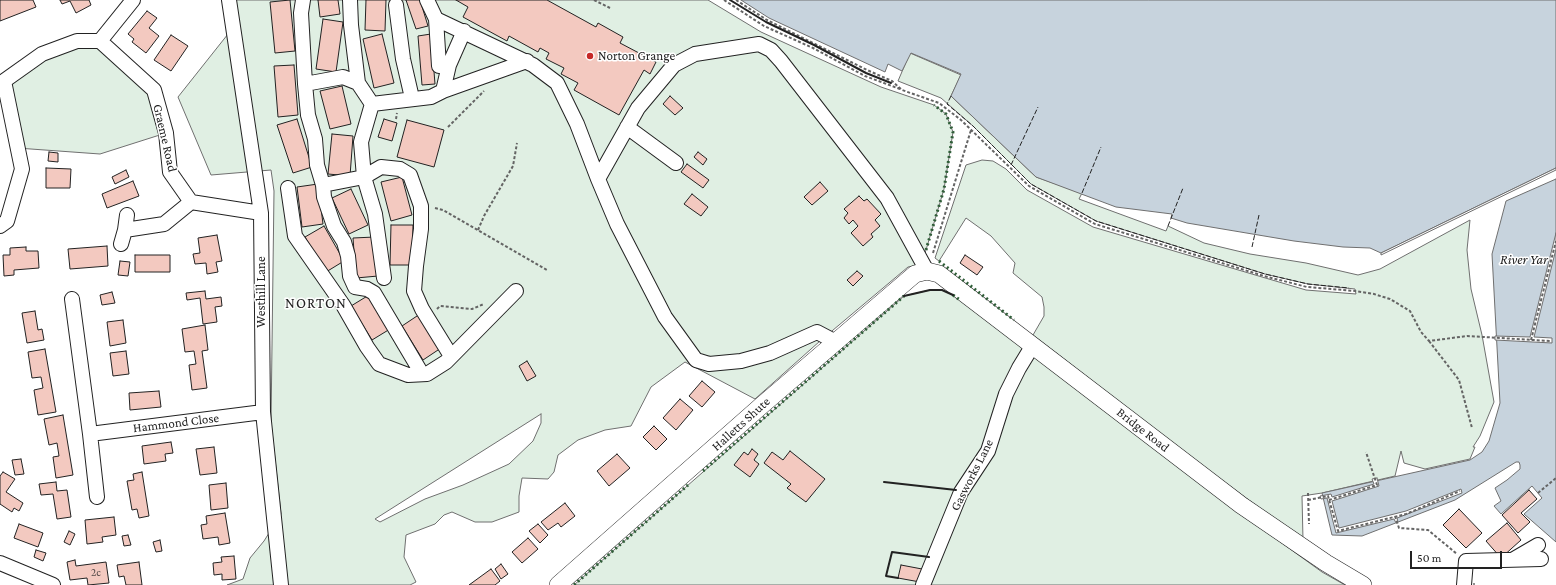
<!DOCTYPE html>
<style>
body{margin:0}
#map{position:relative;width:1556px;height:585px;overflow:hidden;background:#fff;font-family:"Crimson Pro",serif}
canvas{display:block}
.scale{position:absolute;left:1410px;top:551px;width:92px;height:18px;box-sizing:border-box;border:2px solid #222;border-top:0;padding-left:5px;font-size:12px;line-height:14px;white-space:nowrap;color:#222;-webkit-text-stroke:3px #fff;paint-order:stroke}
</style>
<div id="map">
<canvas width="1556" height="585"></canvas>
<div class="scale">50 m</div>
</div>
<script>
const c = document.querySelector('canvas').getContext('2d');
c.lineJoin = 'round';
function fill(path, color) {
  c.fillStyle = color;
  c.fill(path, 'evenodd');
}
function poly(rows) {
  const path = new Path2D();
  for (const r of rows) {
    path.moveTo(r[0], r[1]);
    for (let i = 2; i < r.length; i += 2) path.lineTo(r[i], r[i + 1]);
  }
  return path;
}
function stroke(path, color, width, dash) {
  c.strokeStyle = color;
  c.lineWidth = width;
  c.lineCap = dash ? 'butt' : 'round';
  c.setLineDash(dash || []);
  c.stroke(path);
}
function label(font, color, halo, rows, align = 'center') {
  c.font = font + ' "Crimson Pro",serif';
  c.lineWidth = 3;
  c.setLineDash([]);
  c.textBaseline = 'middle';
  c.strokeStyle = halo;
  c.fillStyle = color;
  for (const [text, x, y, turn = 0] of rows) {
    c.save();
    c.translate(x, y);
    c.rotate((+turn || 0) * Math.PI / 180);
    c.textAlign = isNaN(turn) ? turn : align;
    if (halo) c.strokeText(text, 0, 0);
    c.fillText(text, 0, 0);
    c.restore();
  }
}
const green = poly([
 [222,0,708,0,761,32,881,87,934,105,946,114,953,132,944,189,926,250,920,265,908,267,820,341,755,399,685,362,651,387,631,426,605,430,578,440,558,455,554,472,548,479,522,478,519,496,519,512,492,522,475,522,452,512,444,515,435,524,406,535,404,557,416,582,410,585,227,585,243,579,250,558,264,541,281,514,271,423,274,191,271,170,211,175,178,97,228,34,222,0],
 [541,414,541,423,533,441,509,464,463,485,425,499,380,522,375,519,541,414],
 [100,41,154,90,166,133,100,154,17,148,4,81,42,54,100,41],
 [910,53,961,75,951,96,1036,177,1082,193,1079,199,1166,231,1168,226,1204,243,1250,254,1306,263,1358,275,1380,269,1470,220,1467,250,1471,289,1482,335,1494,402,1480,436,1473,447,1475,447,1470,459,1425,469,1404,463,1401,451,1395,476,1322,493,1302,496,1303,540,1196,461,1033,335,1044,316,1044,307,1042,297,1013,273,1015,263,991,236,966,218,939,261,935,258,966,165,982,160,993,161,1006,169,1027,190,1093,227,1306,290,1356,294,1355,289,1308,284,1265,274,1096,221,1031,184,973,126,941,98,898,81,910,53],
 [930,290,942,290,953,295,1024,347,983,449,918,585,574,585,904,296,930,290],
 [1035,356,1239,512,1322,572,1345,585,930,585,966,494,1012,395,1026,369,1035,356]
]);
fill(green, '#e0efe3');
stroke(green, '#6f6f6f', 1);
const water = poly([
 [741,0,1556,0,1556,168,1381,253,1370,248,1343,247,1294,241,1187,223,1171,218,1172,214,1116,207,1036,177,951,96,961,74,911,53,902,71,888,64,885,72,769,18,741,0],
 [1556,179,1556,542,1524,514,1542,498,1532,486,1501,514,1494,506,1501,501,1495,488,1507,480,1520,469,1520,465,1519,462,1516,462,1455,500,1362,536,1332,535,1322,493,1470,460,1482,452,1489,441,1500,403,1492,254,1506,201,1556,179]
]);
fill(water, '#c7d3dd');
stroke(water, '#6f6f6f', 1);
const pier = poly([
 [1556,168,1556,170,1381,255,1381,253,1556,168],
 [1556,233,1556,249,1534,337,1552,338,1552,343,1495,340,1495,336,1530,337,1556,233],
 [1377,478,1379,486,1332,501,1339,528,1406,511,1461,489,1462,493,1397,518,1398,522,1396,523,1394,519,1336,533,1327,498,1321,499,1320,496,1331,494,1332,497,1374,484,1372,479,1377,478]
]);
fill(pier, '#fff');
stroke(pier, '#6f6f6f', 1);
const building = poly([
 [0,0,33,0,36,7,0,21,0,0],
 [60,0,89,0,91,5,76,13,70,1,62,4,60,0],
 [290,0,295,51,275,53,270,2,290,0],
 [318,0,338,0,340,14,320,17,318,0],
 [366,0,386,0,385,31,365,30,366,0],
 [406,0,420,0,428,26,416,29,406,0],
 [456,0,547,0,596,27,598,23,623,37,620,43,656,62,650,74,644,70,619,115,574,90,578,83,561,74,564,68,546,59,549,53,540,48,538,52,509,36,507,41,463,17,468,7,456,0],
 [147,11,157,18,149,28,159,36,146,53,132,42,134,39,128,34,147,11],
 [323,19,343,22,336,72,316,69,323,19],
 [382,34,394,83,374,88,363,39,382,34],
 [431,34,435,84,422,85,418,36,431,34],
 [171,35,188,46,171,71,154,60,171,35],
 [294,65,298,115,278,117,274,66,294,65],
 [342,86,351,124,330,129,320,91,342,86],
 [670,96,683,108,675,115,663,104,670,96],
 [297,119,312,167,293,173,277,125,297,119],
 [384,119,397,123,392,141,378,137,384,119],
 [407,120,444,130,434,167,397,157,407,120],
 [332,134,353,136,350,176,328,174,332,134],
 [49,152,58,153,58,162,48,161,49,152],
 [698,152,707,159,703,165,694,157,698,152],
 [687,164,709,180,703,188,681,172,687,164],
 [46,168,71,169,70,188,46,188,46,168],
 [126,170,129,177,115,184,112,177,126,170],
 [402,177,412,215,391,221,381,182,402,177],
 [133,181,139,196,107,208,102,194,133,181],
 [820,182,828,191,812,205,804,197,820,182],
 [318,184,323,224,302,227,297,187,318,184],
 [351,189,368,225,349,234,332,198,351,189],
 [692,194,708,207,701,216,684,204,692,194],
 [859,196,864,201,867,199,881,214,875,220,880,226,871,234,873,237,863,246,851,233,858,226,853,220,849,224,844,218,848,213,844,209,859,196],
 [391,225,413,225,412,265,390,265,391,225],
 [324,226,344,261,326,272,305,237,324,226],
 [217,235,222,261,216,262,218,272,207,274,206,263,195,264,193,254,200,253,198,238,217,235],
 [375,237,378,276,356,278,353,238,375,237],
 [107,246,108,266,70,269,68,249,107,246],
 [26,247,26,251,38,251,39,268,14,270,14,275,4,276,3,255,10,255,10,248,26,247],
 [135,255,170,255,170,272,135,272,135,255],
 [965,255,983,267,977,275,960,263,965,255],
 [120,261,130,262,128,276,118,275,120,261],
 [857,271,863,276,853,286,847,280,857,271],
 [205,291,206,299,221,297,222,306,215,307,217,322,203,324,200,298,187,300,186,293,205,291],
 [112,292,115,303,102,305,100,295,112,292],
 [369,295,390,329,372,340,351,306,369,295],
 [35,311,38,330,42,329,44,340,27,343,22,313,35,311],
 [420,314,441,348,423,360,402,326,420,314],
 [123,320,126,343,110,346,107,322,123,320],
 [205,325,208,350,202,351,207,388,192,390,189,365,196,364,194,351,185,352,182,329,205,325],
 [45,349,56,412,38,415,34,390,43,388,41,377,32,378,28,352,45,349],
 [126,351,129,374,113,376,110,353,126,351],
 [527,361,536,376,527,381,519,366,527,361],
 [702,381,715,392,702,407,689,396,702,381],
 [159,391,161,407,130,410,129,393,159,391],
 [680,399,693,410,676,430,663,418,680,399],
 [63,415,73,475,56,478,53,457,59,456,57,443,49,445,44,419,63,415],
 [654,426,667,439,656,450,643,437,654,426],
 [171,442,173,453,165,454,166,461,144,464,142,446,171,442],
 [214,447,217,473,200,475,196,449,214,447],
 [752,449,758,454,754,460,759,464,750,477,734,465,744,452,748,455,752,449],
 [790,451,825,479,806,502,787,488,791,484,764,463,772,452,783,460,790,451],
 [617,454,630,468,609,486,597,471,617,454],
 [21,459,24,474,15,475,12,460,21,459],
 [3,472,15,479,6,492,23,503,19,511,14,508,12,512,0,504,0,476,3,472],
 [142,472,149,516,139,518,137,509,132,510,127,481,134,480,133,474,142,472],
 [56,482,57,491,67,490,71,517,57,519,53,494,41,495,39,484,56,482],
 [226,483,228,508,211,510,209,485,226,483],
 [1529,490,1537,499,1521,513,1530,522,1518,533,1502,515,1529,490],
 [565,503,575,516,561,527,558,523,548,530,541,522,565,503],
 [1459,509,1482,533,1466,548,1443,525,1459,509],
 [225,513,230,543,219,545,218,537,203,539,201,525,207,524,206,516,225,513],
 [114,517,116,535,102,537,103,542,87,544,85,520,114,517],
 [1507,523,1521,540,1501,558,1486,541,1507,523],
 [19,524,43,533,38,547,14,538,19,524],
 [538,524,548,535,540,543,529,531,538,524],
 [69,531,75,534,70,545,64,542,69,531],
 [128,535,131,545,124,546,122,536,128,535],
 [528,538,538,549,522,563,512,552,528,538],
 [160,540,162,551,156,552,153,542,160,540],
 [36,550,46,553,43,561,34,557,36,550],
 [234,556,236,579,222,580,222,574,214,575,213,563,222,562,221,557,234,556],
 [75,560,76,566,106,562,109,583,88,585,87,578,70,580,67,562,75,560],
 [139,562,142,585,126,585,124,576,119,577,117,565,139,562],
 [501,564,508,574,501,579,495,569,501,564],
 [901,565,922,569,920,582,898,578,901,565],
 [491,569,500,581,495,585,469,585,491,569]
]);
fill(building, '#f3c9c0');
stroke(building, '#222', 1);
const minor = poly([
 [229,0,261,213,263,412,281,585],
 [303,0,301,13,305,84],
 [350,0,351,25,358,83],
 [427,0,436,19,533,65,557,83,577,124,598,179,617,224,665,317,696,360,709,364,741,361,770,353,817,332,836,342],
 [396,5,403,59,412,98],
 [436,19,439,66],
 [100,41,133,0],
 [443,91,527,61],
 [372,104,361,142,364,177,375,214,384,278],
 [627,127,676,163],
 [598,179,638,108,674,65,695,54,759,44,771,50,781,61,887,198,927,271],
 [323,185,364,177,381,167,400,169,410,175,421,206,421,229,416,266,414,291,422,309,451,356],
 [288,188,295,236,343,305,367,347,379,364,408,375,427,374,446,362,516,291],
 [0,226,7,221,22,169,4,81,42,54,77,41,100,41,154,90,166,133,170,172,191,202,261,213],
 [125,230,164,224,191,202],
 [121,244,125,230,127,215],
 [72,299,90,434,97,497],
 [422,374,374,293,367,289,355,287,350,276,348,256,344,242,334,226,324,197,323,185,317,165,315,139,308,115,305,84,343,77,358,83,372,104,431,97,443,91,449,65,464,31],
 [90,434,263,412],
 [1514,559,1538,545],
 [0,563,53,585],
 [923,585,961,492,988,451,1006,394,1019,368,1033,345],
 [1464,585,1466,561,1541,559]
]);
const major = poly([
 [558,585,761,406,915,274,927,271,939,274,1241,505,1326,563,1363,585]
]);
stroke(minor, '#222', 16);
stroke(major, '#222', 18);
stroke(poly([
 [594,0,610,8],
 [724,0,764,26,813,48,865,76,900,89],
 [736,0,767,20,867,70,892,81,902,90,939,103,961,120,1029,186,1095,224,1264,276,1307,287,1355,291,1374,294,1390,299,1410,311,1421,332,1429,341,1467,336,1550,341],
 [396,119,397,113],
 [448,127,484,91],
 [435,208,443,210,547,270],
 [478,230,484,216,513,166,517,143],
 [933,253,971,130],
 [437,309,440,306,472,309,484,304],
 [1531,340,1556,241],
 [1429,341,1459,380,1472,428],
 [1308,493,1309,524],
 [1538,493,1556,478],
 [1308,500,1328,496,1338,531,1406,514,1460,491],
 [1329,500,1377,485,1366,452],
 [1395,516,1399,528,1428,530,1457,554]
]), '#646464', 2, [3, 2]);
stroke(minor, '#fff', 14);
stroke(major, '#fff', 17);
stroke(poly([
 [926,250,944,189,953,132,946,114,934,105],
 [939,261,1014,320],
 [953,295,960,300],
 [703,471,904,296],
 [574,585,688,485]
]), '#2f5e38', 3, [2, 3]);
stroke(poly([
 [951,96,947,104,973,126,1031,184,1096,221,1265,274,1308,284,1349,288],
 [1011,165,1038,107],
 [1082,193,1101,147],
 [1168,226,1183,188],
 [1252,247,1259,215],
 [1474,585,1474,583]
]), '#222', 1, [5, 2]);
stroke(poly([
 [730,0,766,22,814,45,866,73,891,83],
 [904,296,930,290,942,290,953,295],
 [884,482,956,490],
 [898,578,886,576,892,552,929,557]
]), '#222', 2);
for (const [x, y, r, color] of [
 [590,56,4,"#c62828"]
]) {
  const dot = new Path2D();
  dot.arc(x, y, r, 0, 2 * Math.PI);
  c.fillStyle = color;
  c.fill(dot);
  stroke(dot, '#fff', 1.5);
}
label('11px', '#564c4a', null, [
 ["2c",96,573]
]);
label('13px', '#222', '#fff', [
 ["Norton Grange",598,56]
], 'left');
label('13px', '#222', '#fff', [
 ["Graeme Road",165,138,77],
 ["Westhill Lane",261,292,-90],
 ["Hammond Close",176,423,-7],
 ["Halletts Shute",741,424,-42],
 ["Bridge Road",1143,430,38],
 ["Gasworks Lane",972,475,-63]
]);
label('italic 14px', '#222', '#fff', [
 ["River Yar",1524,260]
]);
c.letterSpacing = '1px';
label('15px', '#222', '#fff', [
 ["NORTON",316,303]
]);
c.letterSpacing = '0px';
</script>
